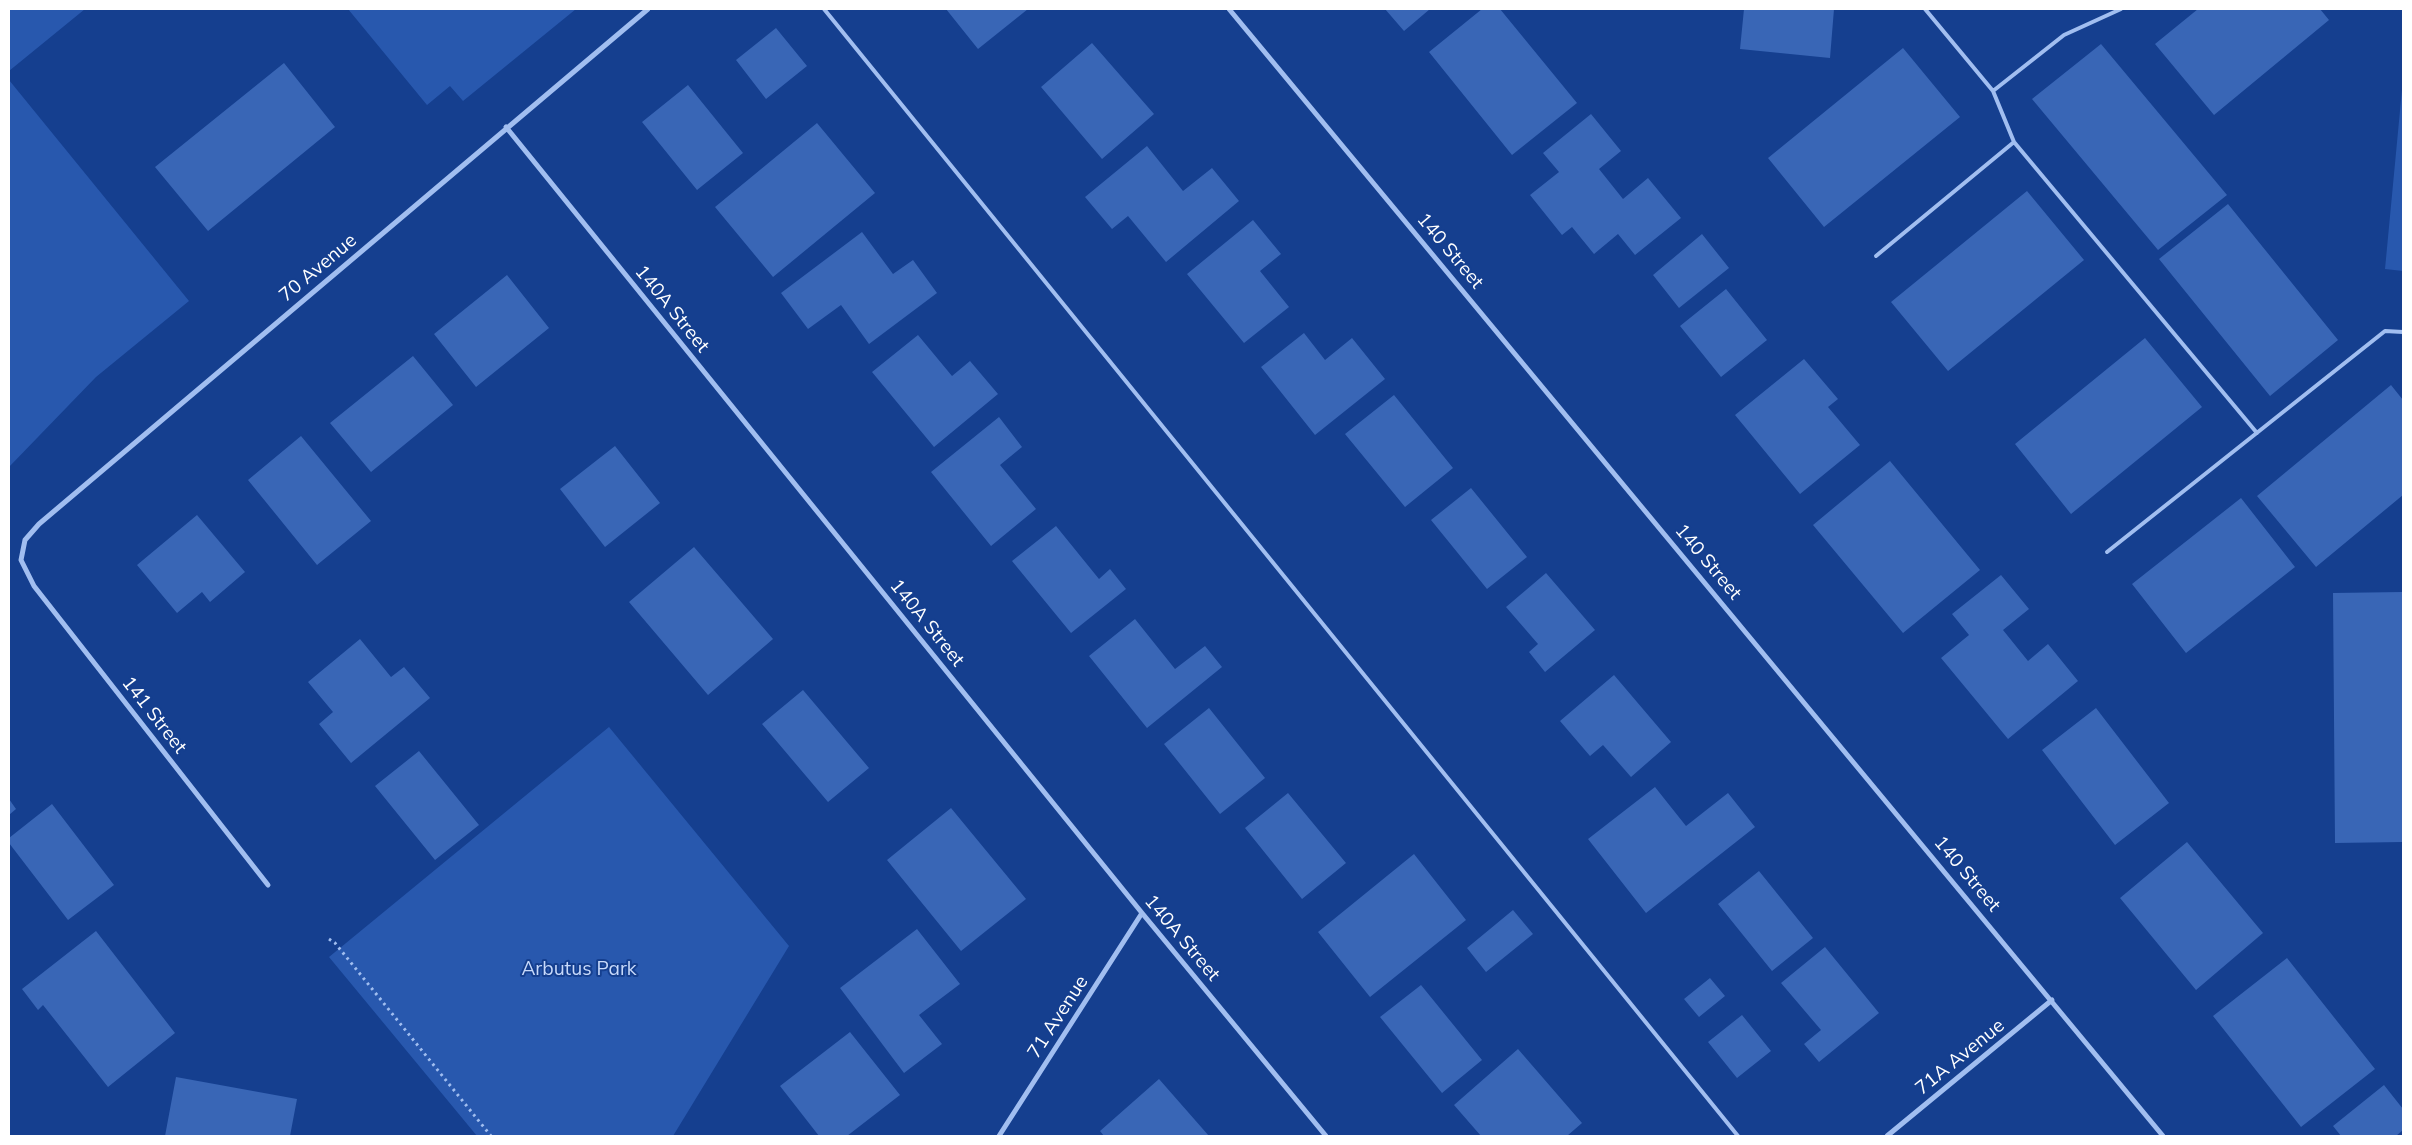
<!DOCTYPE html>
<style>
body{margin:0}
#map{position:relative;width:2412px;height:1145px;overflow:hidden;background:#153f8f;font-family:Mulish,sans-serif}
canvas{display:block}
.frame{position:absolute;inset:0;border:10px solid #fff;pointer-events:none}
</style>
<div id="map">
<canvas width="2412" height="1145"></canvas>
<div class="frame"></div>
</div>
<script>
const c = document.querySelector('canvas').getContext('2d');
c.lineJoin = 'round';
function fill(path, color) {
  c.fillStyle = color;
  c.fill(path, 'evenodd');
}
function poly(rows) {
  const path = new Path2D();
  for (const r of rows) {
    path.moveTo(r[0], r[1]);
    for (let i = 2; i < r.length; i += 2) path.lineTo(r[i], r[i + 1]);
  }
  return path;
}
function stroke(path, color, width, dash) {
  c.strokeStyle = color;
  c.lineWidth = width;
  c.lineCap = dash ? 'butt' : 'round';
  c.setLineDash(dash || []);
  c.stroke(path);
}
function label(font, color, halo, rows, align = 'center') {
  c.font = font + ' Mulish,sans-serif';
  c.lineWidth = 4;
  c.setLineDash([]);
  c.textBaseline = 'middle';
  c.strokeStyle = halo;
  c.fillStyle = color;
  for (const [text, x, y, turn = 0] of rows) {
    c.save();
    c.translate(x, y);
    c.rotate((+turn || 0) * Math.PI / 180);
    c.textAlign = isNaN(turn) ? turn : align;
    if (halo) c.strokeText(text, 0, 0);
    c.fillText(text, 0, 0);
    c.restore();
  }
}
fill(poly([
 [9,9,85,9,9,71],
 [348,9,576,9,463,101,450,86,427,105],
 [2403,79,2403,271,2385,269],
 [9,80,189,301,96,377,9,467],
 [609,727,789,946,673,1136,477,1136,329,957]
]), '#2858ae');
fill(poly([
 [946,9,1028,9,978,49],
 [1385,9,1430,9,1404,31],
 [1482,9,1500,9,1577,103,1512,155,1429,52],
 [1744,9,1834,9,1830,58,1740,49],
 [2198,9,2320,9,2329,20,2214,115,2155,44],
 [776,28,807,66,766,99,736,60],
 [1092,43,1154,114,1102,159,1041,87],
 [2101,44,2227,195,2158,250,2032,99],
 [1903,48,1960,117,1824,227,1768,158],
 [284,63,335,127,208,231,155,167],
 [688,85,743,153,697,190,642,122],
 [1591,114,1621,151,1599,169,1623,199,1648,178,1681,218,1635,255,1618,234,1594,254,1572,227,1562,235,1530,195,1559,172,1543,153],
 [817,123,875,193,773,277,715,207],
 [1147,146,1183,191,1212,168,1239,201,1166,262,1128,216,1112,229,1085,197],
 [2027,191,2084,260,1948,371,1891,302],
 [2228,204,2338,340,2270,396,2159,259],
 [1253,220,1281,254,1260,271,1289,307,1244,343,1187,274],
 [862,232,893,274,913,260,937,293,869,344,841,305,808,329,781,293],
 [1702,234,1729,268,1679,308,1653,275],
 [507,275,549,328,476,387,434,334],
 [1726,289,1767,340,1721,377,1680,326],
 [1304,333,1325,360,1352,338,1385,379,1315,435,1261,367],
 [918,335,952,376,970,361,998,394,934,447,872,372],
 [2145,338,2202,407,2071,514,2015,444],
 [413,356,453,405,371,472,330,423],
 [1804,359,1838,399,1828,407,1860,445,1800,494,1735,415],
 [2391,385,2403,400,2403,495,2316,567,2257,496],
 [1394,395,1453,468,1405,507,1345,434],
 [999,417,1022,447,1000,465,1036,509,991,546,931,472],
 [301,436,371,521,317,565,248,480],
 [615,446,660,503,605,547,560,489],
 [1890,461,1980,570,1903,633,1813,525],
 [1471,488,1527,557,1487,589,1431,520],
 [2241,498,2295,567,2186,653,2132,584],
 [197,515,245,572,210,602,202,592,177,613,137,565],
 [1056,526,1099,579,1110,569,1126,589,1071,633,1012,561],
 [694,547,773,639,708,695,629,602],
 [1546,573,1595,630,1545,672,1529,652,1538,644,1506,607],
 [2001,575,2029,609,2003,630,2028,661,2048,644,2078,681,2008,739,1941,658,1969,635,1952,614],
 [2403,592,2403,842,2335,843,2333,593],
 [1135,619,1175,669,1205,646,1222,667,1147,728,1089,656],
 [360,639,391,677,404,667,430,698,351,763,319,724,333,712,308,682],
 [1614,675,1671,742,1631,777,1603,745,1590,756,1560,721],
 [803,690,869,768,828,802,762,724],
 [1209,708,1265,778,1220,814,1164,744],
 [2096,708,2169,803,2115,845,2042,750],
 [419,751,479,825,435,860,375,786],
 [1655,787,1686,826,1728,793,1755,827,1646,913,1588,839],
 [1288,793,1346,863,1302,899,1245,828],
 [9,799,16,809,9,815],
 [52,804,114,885,68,920,9,843,9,838],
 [951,808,1026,899,961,951,887,860],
 [2187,842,2263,933,2196,990,2120,898],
 [1414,854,1466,920,1370,997,1318,932],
 [1759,871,1813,938,1772,971,1718,904],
 [1513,910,1533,934,1486,972,1467,948],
 [917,929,960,984,919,1015,942,1044,904,1073,840,988],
 [96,931,175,1033,108,1087,43,1005,38,1010,22,989],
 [1825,947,1879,1013,1819,1062,1804,1044,1821,1030,1781,983],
 [2287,958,2375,1069,2301,1127,2213,1016],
 [1710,978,1725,996,1699,1017,1684,999],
 [1421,985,1482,1060,1442,1093,1380,1017],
 [1742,1015,1771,1051,1737,1078,1708,1042],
 [850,1032,900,1095,847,1136,819,1136,780,1086],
 [1518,1049,1582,1123,1567,1136,1481,1136,1454,1105],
 [176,1077,297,1099,290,1136,165,1136],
 [1159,1079,1209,1136,1104,1136,1100,1131],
 [2384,1085,2403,1109,2403,1130,2396,1136,2341,1136,2333,1126]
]), '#3966b6');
stroke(poly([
 [329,939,335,943,491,1136]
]), '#a1bef0', 3, [2.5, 4]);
stroke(poly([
 [824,9,1738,1136],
 [1925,9,1993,91,2014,142,2257,433],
 [1993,91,2064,35,2121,9],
 [1876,256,2014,142],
 [2107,552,2385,331,2403,332]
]), '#a1bef0', 4);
stroke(poly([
 [1229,9,2163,1136],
 [506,127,1142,913,1326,1136],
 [268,885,34,586,21,560,25,540,39,524,648,9],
 [999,1136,1142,913],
 [1887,1136,2052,1000]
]), '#a1bef0', 5);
label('19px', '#fff', '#153f8f', [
 ["140 Street",1450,251,50],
 ["70 Avenue",318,268,-40],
 ["140A Street",672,309,51],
 ["140 Street",1708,562,50],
 ["140A Street",927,623,51],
 ["141 Street",154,715,52],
 ["140 Street",1967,874,50],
 ["140A Street",1182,938,50],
 ["71 Avenue",1058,1017,-57],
 ["71A Avenue",1960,1057,-39]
]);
label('19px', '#c8dafb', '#153f8f', [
 ["Arbutus Park",579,969]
]);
</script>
